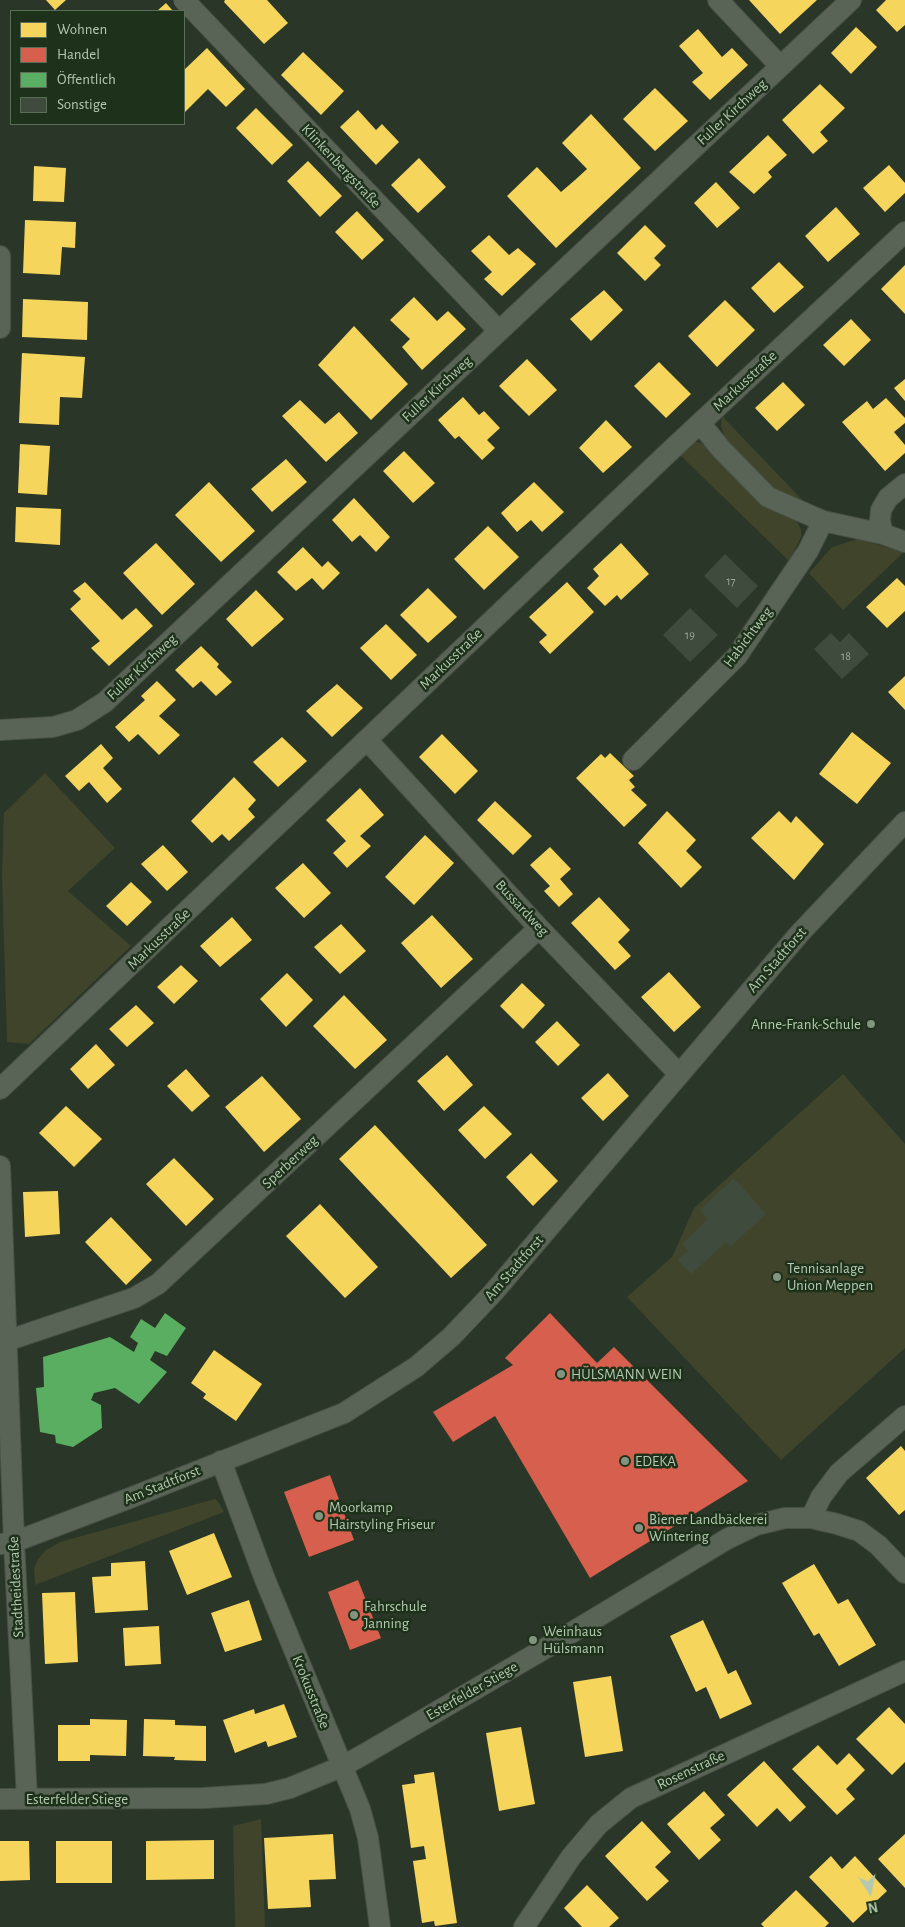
<!DOCTYPE html>
<meta charset="utf-8">
<style>
body{margin:0}
#map{position:relative;width:905px;height:1927px;overflow:hidden;background:#2a3627;font-family:"Alegreya Sans",sans-serif}
canvas{display:block}
.legend{position:absolute;left:10px;top:10px;width:175px;height:115px;box-sizing:border-box;background:#1e311a;border:1px solid #5a6d56;margin:0;padding:6px 9px;list-style:none;font-size:15px;color:#b3c8b0}
.legend li{display:flex;align-items:center;gap:10px;height:25px}
.legend b{width:25px;border:1px solid #5a6d56}
.north{position:absolute;left:845px;top:1867px;width:50px;height:50px;-webkit-text-stroke:4px #1e311a;paint-order:stroke;rotate:169deg;font-size:14px;font-weight:700;line-height:20px;text-align:center;color:#b3c8b0}
.north::after{content:'';display:block;margin:auto;width:18px;height:22px;background:#b3c8b0;clip-path:polygon(50% 0,100% 100%,50% 72%,0 100%)}
</style>
<div id="map">
<canvas width="905" height="1927"></canvas>
<ul class="legend">
<li><b style="height:14px;background:#f6d55c"></b>Wohnen</li>
<li><b style="height:14px;background:#d6604d"></b>Handel</li>
<li><b style="height:14px;background:#5aae61"></b>Öffentlich</li>
<li><b style="height:14px;background:#3f4b3d"></b>Sonstige</li>
</ul>
<div class="north">N</div>
</div>
<script>
const c = document.querySelector('canvas').getContext('2d');
c.lineJoin = 'round';
function fill(path, color) {
  c.fillStyle = color;
  c.fill(path, 'evenodd');
}
function poly(rows) {
  const path = new Path2D();
  for (const r of rows) {
    path.moveTo(r[0], r[1]);
    for (let i = 2; i < r.length; i += 2) path.lineTo(r[i], r[i + 1]);
  }
  return path;
}
function stroke(path, color, width, dash) {
  c.strokeStyle = color;
  c.lineWidth = width;
  c.lineCap = dash ? 'butt' : 'round';
  c.setLineDash(dash || []);
  c.stroke(path);
}
function label(font, color, halo, rows, align = 'center') {
  c.font = font + ' "Alegreya Sans",sans-serif';
  c.lineWidth = 5;
  c.setLineDash([]);
  c.textBaseline = 'middle';
  c.strokeStyle = halo;
  c.fillStyle = color;
  for (const [text, x, y, turn = 0] of rows) {
    c.save();
    c.translate(x, y);
    c.rotate((+turn || 0) * Math.PI / 180);
    c.textAlign = isNaN(turn) ? turn : align;
    if (halo) c.strokeText(text, 0, 0);
    c.fillText(text, 0, 0);
    c.restore();
  }
}
fill(poly([
 [722,416,809,507,779,494,726,441,721,426],
 [698,442,706,446,733,477,766,505,794,518,798,523,801,530,801,537,789,561,678,453,689,443],
 [858,539,904,552,843,610,809,573,832,547],
 [45,773,115,848,68,891,131,946,29,1044,7,1042,2,874,4,813],
 [843,1074,905,1144,905,1348,781,1460,627,1297,672,1257,694,1208],
 [215,1499,219,1503,224,1512,35,1585,34,1568,38,1559,46,1550,60,1542],
 [261,1819,265,1927,235,1927,233,1826]
]), '#3f442b');
fill(poly([
 [46,0,66,0,55,10],
 [225,0,267,0,288,23,264,44,224,2],
 [749,0,817,0,780,34],
 [886,0,905,0,905,25,897,32,876,10],
 [166,3,173,11,157,11],
 [856,27,877,47,851,74,831,53],
 [698,29,722,57,732,48,748,65,710,100,692,82,703,73,679,46],
 [207,48,245,89,226,107,208,89,184,113,184,70],
 [303,52,344,91,321,115,281,75],
 [820,84,845,108,820,132,828,141,813,154,782,120],
 [655,88,688,121,655,151,623,119],
 [256,108,293,145,272,165,236,128],
 [358,110,376,130,382,124,399,142,376,165,340,127],
 [591,114,641,168,556,248,507,196,537,167,561,192,575,180,587,169,562,143],
 [768,135,787,155,768,172,772,177,754,194,729,172],
 [419,158,446,187,418,213,391,185],
 [308,161,342,196,320,217,287,181],
 [889,165,905,183,905,193,885,212,863,188],
 [34,166,66,168,64,202,33,201],
 [716,182,740,208,717,228,694,203],
 [836,207,860,234,828,262,805,236],
 [357,211,384,240,362,260,335,232],
 [25,220,76,222,75,248,62,247,60,275,23,273],
 [645,225,666,246,654,258,661,265,645,281,617,253],
 [489,235,509,255,518,248,536,264,502,296,484,279,492,272,471,251],
 [779,262,804,287,774,313,751,288],
 [905,265,905,314,881,289],
 [604,290,623,310,591,341,570,319],
 [414,297,437,321,448,311,466,329,422,370,402,347,410,339,390,320],
 [23,299,88,302,87,340,22,337],
 [725,300,755,330,717,367,688,336],
 [851,319,871,340,844,366,823,345],
 [354,326,408,384,371,420,318,365],
 [22,353,85,357,82,398,60,397,59,425,19,423],
 [527,359,557,390,529,416,499,386],
 [659,362,691,394,666,418,634,386],
 [905,379,905,401,894,388],
 [783,382,805,405,777,431,755,408],
 [463,397,479,415,484,411,500,428,487,440,495,448,482,460,459,436,455,439,438,420],
 [886,398,905,418,905,423,894,432,905,445,905,453,885,471,842,422,867,401,873,409],
 [300,400,325,424,339,412,358,433,326,462,282,416],
 [606,420,632,447,603,473,579,448],
 [20,444,50,446,47,495,18,493],
 [404,451,435,483,413,503,383,471],
 [286,459,307,482,272,512,251,489],
 [209,482,255,531,221,562,175,515],
 [534,482,564,512,542,532,531,520,517,532,501,513],
 [354,498,390,537,376,552,360,535,352,542,332,520],
 [16,507,61,509,60,545,15,542],
 [488,526,519,557,484,590,454,559],
 [156,543,195,584,162,615,123,573],
 [621,543,649,574,621,600,617,595,605,606,587,588,599,576,593,569],
 [303,547,322,567,328,561,340,573,323,590,312,578,296,591,277,572],
 [897,578,905,586,905,611,887,628,866,607],
 [85,582,122,620,136,608,153,626,109,666,91,648,100,641,70,609,81,599,73,591],
 [567,582,594,612,550,654,539,642,547,635,529,617],
 [428,588,457,617,428,643,400,615],
 [256,590,284,619,252,647,226,619],
 [386,624,417,655,391,680,360,648],
 [201,646,219,664,217,667,232,682,216,696,201,681,193,688,175,670],
 [905,676,905,710,888,692],
 [157,681,176,700,159,716,180,735,159,755,138,734,129,742,115,727,145,700,141,696],
 [337,684,363,708,332,737,306,711],
 [852,732,891,763,857,804,819,774],
 [442,734,478,771,455,794,419,757],
 [282,737,307,761,278,787,253,762],
 [101,744,113,758,103,768,122,789,107,803,89,782,79,791,65,776],
 [610,753,634,776,629,780,635,787,631,790,647,805,624,827,576,778,601,754,605,758],
 [234,777,256,800,248,809,255,817,229,841,222,834,212,843,191,821],
 [360,788,384,815,360,836,371,846,347,868,333,853,346,841,326,820],
 [495,801,532,836,513,855,477,820],
 [667,811,696,840,686,851,702,867,681,888,638,843],
 [779,811,791,823,796,816,824,844,794,880,751,838],
 [425,835,454,863,414,905,385,877],
 [163,845,188,872,167,891,141,864],
 [550,847,571,869,560,879,573,894,559,907,544,891,550,886,530,865],
 [303,863,331,893,304,918,275,888],
 [131,882,152,902,127,926,106,906],
 [599,897,630,930,618,942,631,956,615,970,571,923],
 [432,915,473,959,441,988,401,943],
 [232,917,252,940,220,967,200,946],
 [341,924,366,951,340,974,314,947],
 [181,965,198,981,174,1004,157,987],
 [669,972,701,1007,674,1032,641,997],
 [287,973,313,1000,286,1027,260,999],
 [522,983,545,1005,523,1029,500,1006],
 [344,995,387,1040,355,1069,313,1026],
 [136,1005,154,1023,127,1047,109,1029],
 [557,1021,580,1045,558,1066,535,1042],
 [96,1044,115,1065,88,1089,70,1069],
 [447,1055,473,1085,444,1111,417,1081],
 [186,1069,210,1096,192,1112,167,1086],
 [608,1073,629,1096,603,1121,581,1098],
 [262,1076,301,1119,264,1152,225,1107],
 [66,1106,102,1139,74,1167,39,1133],
 [484,1106,512,1134,485,1159,458,1130],
 [375,1125,487,1245,451,1278,339,1159],
 [531,1153,558,1181,533,1206,506,1177],
 [174,1158,214,1199,186,1226,146,1184],
 [58,1191,60,1234,25,1237,23,1192],
 [320,1204,378,1267,345,1298,286,1236],
 [111,1217,152,1260,126,1285,85,1242],
 [214,1350,262,1384,236,1421,203,1398,206,1394,191,1383],
 [901,1446,905,1451,905,1510,899,1515,866,1478],
 [214,1533,232,1577,187,1595,169,1551],
 [145,1561,148,1610,95,1613,92,1577,111,1576,111,1563],
 [814,1564,838,1604,848,1599,876,1645,839,1666,819,1633,814,1636,782,1583],
 [75,1592,78,1662,45,1664,42,1593],
 [249,1600,262,1640,225,1652,211,1613],
 [703,1620,728,1674,736,1670,752,1704,720,1719,706,1687,696,1692,670,1636],
 [159,1626,161,1664,125,1666,123,1628],
 [611,1676,623,1751,585,1757,573,1682],
 [284,1704,297,1737,268,1747,266,1741,235,1753,223,1720,254,1709,255,1714],
 [889,1707,905,1724,905,1762,892,1775,856,1739],
 [90,1719,127,1720,126,1756,90,1755,90,1761,58,1761,58,1725,90,1725],
 [144,1719,175,1720,175,1725,206,1726,206,1761,174,1760,175,1757,143,1756],
 [521,1727,535,1804,499,1811,486,1733],
 [818,1745,837,1765,849,1753,865,1770,846,1789,855,1799,837,1815,792,1769],
 [764,1761,806,1807,790,1822,777,1808,757,1827,727,1795],
 [434,1772,457,1923,435,1926,434,1921,422,1923,413,1861,426,1859,424,1846,411,1848,402,1785,415,1783,414,1775],
 [704,1791,725,1815,710,1828,721,1840,699,1860,667,1824],
 [642,1821,671,1852,655,1867,669,1881,647,1901,605,1856],
 [333,1834,336,1879,309,1880,311,1907,268,1909,264,1838],
 [905,1834,905,1888,878,1859],
 [214,1840,214,1879,146,1880,146,1841],
 [0,1841,29,1841,30,1880,0,1881],
 [56,1841,112,1841,112,1883,56,1883],
 [831,1856,842,1869,855,1856,887,1891,853,1923,809,1877],
 [587,1885,619,1918,609,1927,582,1927,564,1908],
 [796,1890,829,1923,825,1927,764,1927,761,1924]
]), '#f6d55c');
fill(poly([
 [550,1313,597,1363,614,1347,748,1481,590,1578,495,1416,453,1442,433,1412,513,1365,505,1358],
 [330,1475,354,1540,309,1557,284,1492],
 [358,1580,381,1638,350,1650,328,1592]
]), '#d6604d');
fill(poly([
 [165,1313,186,1328,167,1356,155,1351,150,1360,167,1372,139,1404,115,1388,94,1393,91,1400,101,1405,102,1428,73,1447,56,1443,55,1435,40,1432,36,1388,44,1387,43,1357,110,1337,134,1352,138,1343,130,1337,141,1319,155,1328]
]), '#5aae61');
fill(poly([
 [725,554,758,586,737,608,704,576],
 [690,608,718,635,690,662,663,635],
 [831,633,840,642,849,633,869,654,842,679,814,649],
 [734,1178,766,1214,730,1247,726,1242,691,1274,678,1260,688,1251,682,1244,708,1219,700,1210]
]), '#3f4b3d');
const minor = poly([
 [184,0,499,331],
 [718,0,780,66],
 [0,256,0,328],
 [700,423,721,449,768,497,823,521,883,534,905,542],
 [883,534,880,521,881,510,888,498,905,484],
 [0,730,53,727,77,720,105,702,851,0],
 [367,740,539,928,679,1074],
 [633,760,737,656,808,551,823,521],
 [0,1089,669,452,905,232],
 [0,1166,14,1542,27,1799],
 [0,1343,134,1298,158,1284,539,928],
 [221,1461,264,1577,360,1809,368,1838,380,1927],
 [811,1518,821,1497,839,1473,905,1416],
 [0,1544,14,1542,130,1498,344,1413,416,1367,451,1337,492,1294,800,933,905,822],
 [0,1799,204,1798,266,1794,290,1788,343,1766,368,1752,556,1642,727,1539,756,1525,785,1518,811,1518,837,1524,859,1531,878,1545,905,1573],
 [524,1927,571,1857,599,1824,631,1798,905,1671]
]);
stroke(minor, '#485145', 22);
stroke(minor, '#596457', 20);
for (const [x, y, r, color] of [
 [871,1024,5,"#839580"],
 [777,1277,5,"#839580"],
 [561,1374,5,"#839580"],
 [625,1461,5,"#839580"],
 [319,1516,5,"#839580"],
 [639,1528,5,"#839580"],
 [354,1615,5,"#839580"],
 [533,1640,5,"#839580"]
]) {
  const dot = new Path2D();
  dot.arc(x, y, r, 0, 2 * Math.PI);
  c.fillStyle = color;
  c.fill(dot);
  stroke(dot, '#1e311a', 2);
}
label('12px', '#96a993', null, [
 ["17",731,581],
 ["19",690,635],
 ["18",846,656]
]);
label('15px', '#b3c8b0', '#1e311a', [
 ["Fuller Kirchweg",732,112,-43],
 ["Klinkenbergstraße",341,166,47],
 ["Markusstraße",745,381,-43],
 ["Fuller Kirchweg",437,389,-43],
 ["Habichtweg",748,637,-53],
 ["Markusstraße",451,659,-44],
 ["Fuller Kirchweg",142,667,-43],
 ["Bussardweg",522,908,47],
 ["Markusstraße",159,939,-44],
 ["Am Stadtforst",777,960,-49],
 ["Sperberweg",290,1162,-43],
 ["Am Stadtforst",514,1268,-49],
 ["Am Stadtforst",162,1485,-22],
 ["Stadtheidestraße",16,1587,-93],
 ["Esterfelder Stiege",472,1691,-30],
 ["Krokusstraße",311,1692,68],
 ["Rosenstraße",691,1770,-25],
 ["Esterfelder Stiege",77,1799]
]);
label('15px', '#b3c8b0', '#1e311a', [
 ["Anne-Frank-Schule",861,1024,"right"],
 ["Tennisanlage",787,1268],
 ["Union Meppen",787,1285],
 ["HÜLSMANN WEIN",571,1374],
 ["EDEKA",635,1461],
 ["Moorkamp",329,1507],
 ["Hairstyling Friseur",329,1524],
 ["Biener Landbäckerei",649,1519],
 ["Wintering",649,1536],
 ["Fahrschule",364,1606],
 ["Janning",364,1623],
 ["Weinhaus",543,1631],
 ["Hülsmann",543,1648]
], 'left');
</script>
